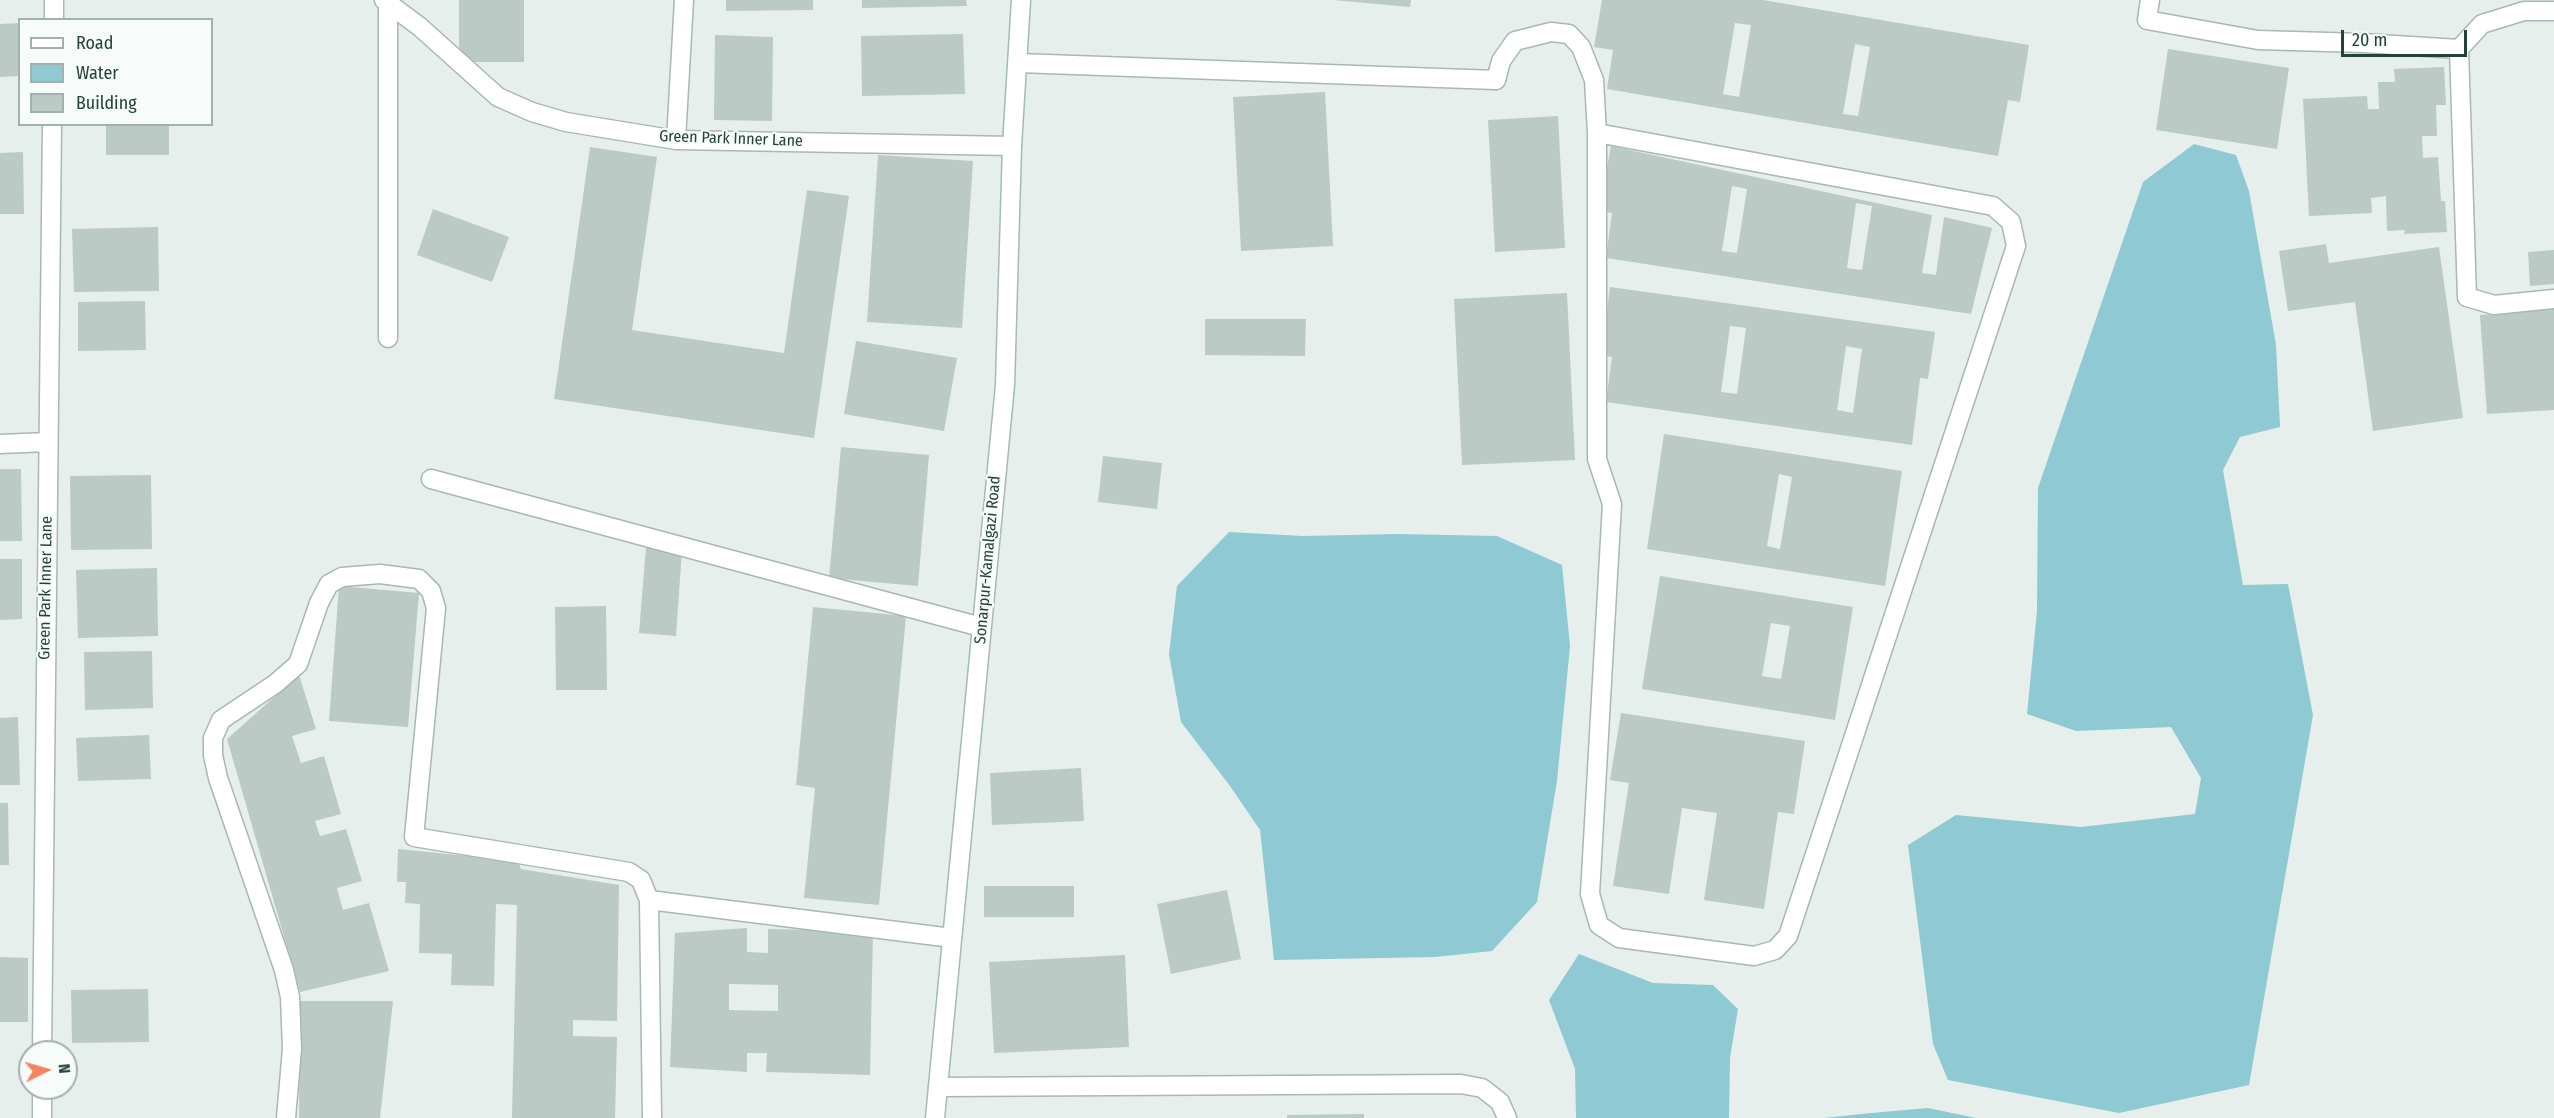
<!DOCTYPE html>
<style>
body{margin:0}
#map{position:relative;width:2554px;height:1118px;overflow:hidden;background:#e6efeb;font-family:"Fira Sans Condensed",sans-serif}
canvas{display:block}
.legend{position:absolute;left:18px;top:18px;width:195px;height:108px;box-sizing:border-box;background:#f7fbf9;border:2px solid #a3b1ad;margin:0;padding:8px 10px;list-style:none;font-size:18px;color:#24423a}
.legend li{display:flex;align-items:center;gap:12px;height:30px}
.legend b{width:30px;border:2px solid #a3b1ad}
.north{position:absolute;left:18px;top:1040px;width:60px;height:60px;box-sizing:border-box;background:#f7fbf9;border:2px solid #a3b1ad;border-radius:50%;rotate:85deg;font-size:16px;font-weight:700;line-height:24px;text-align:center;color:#24423a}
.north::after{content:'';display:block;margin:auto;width:21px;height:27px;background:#f4845f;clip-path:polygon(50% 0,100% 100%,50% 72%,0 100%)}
.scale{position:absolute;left:2341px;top:30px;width:126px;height:27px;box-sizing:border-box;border:3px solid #24423a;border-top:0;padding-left:8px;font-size:18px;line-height:21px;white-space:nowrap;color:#24423a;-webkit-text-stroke:4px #f7fbf9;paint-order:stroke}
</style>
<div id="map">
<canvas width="2554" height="1118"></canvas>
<ul class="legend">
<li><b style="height:8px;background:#fff"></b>Road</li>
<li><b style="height:16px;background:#8ec9d4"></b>Water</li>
<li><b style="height:16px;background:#bbcac4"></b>Building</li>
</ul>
<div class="north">N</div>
<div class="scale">20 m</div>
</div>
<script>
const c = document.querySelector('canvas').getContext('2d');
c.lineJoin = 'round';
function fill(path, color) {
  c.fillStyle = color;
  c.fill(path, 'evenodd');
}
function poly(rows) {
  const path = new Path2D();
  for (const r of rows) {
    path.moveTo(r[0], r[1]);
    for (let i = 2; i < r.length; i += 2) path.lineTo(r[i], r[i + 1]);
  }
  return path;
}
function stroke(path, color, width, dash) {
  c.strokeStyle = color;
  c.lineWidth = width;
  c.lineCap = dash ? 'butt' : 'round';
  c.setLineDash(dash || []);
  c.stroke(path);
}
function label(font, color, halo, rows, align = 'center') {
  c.font = font + ' "Fira Sans Condensed",sans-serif';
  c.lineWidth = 4.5;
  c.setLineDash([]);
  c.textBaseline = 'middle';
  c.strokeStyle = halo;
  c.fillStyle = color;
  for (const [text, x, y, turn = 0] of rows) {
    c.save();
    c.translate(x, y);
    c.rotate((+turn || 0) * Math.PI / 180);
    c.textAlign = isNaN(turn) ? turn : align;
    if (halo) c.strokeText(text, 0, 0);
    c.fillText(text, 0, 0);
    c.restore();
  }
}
fill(poly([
 [2194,144,2236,155,2249,191,2276,345,2280,427,2240,437,2223,470,2243,585,2288,584,2313,715,2249,1085,2119,1113,1948,1080,1933,1044,1908,845,1956,815,2081,827,2195,814,2201,778,2171,727,2076,731,2027,714,2037,611,2038,488,2143,182],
 [1229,532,1302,536,1398,534,1497,536,1562,565,1570,646,1557,781,1537,902,1492,951,1435,957,1274,960,1260,830,1230,786,1181,722,1169,654,1177,586],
 [1579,954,1653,983,1713,985,1738,1009,1730,1058,1729,1118,1576,1118,1575,1069,1549,1000],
 [1928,1108,1976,1118,1824,1118,1871,1113]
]), '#8ec9d4');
fill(poly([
 [459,0,524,0,524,62,459,62],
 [726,0,813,0,813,10,726,11],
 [862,0,966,0,967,6,862,8],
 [1333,0,1411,0,1410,7],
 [1602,0,1763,0,2029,45,2020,102,2008,100,1998,156,1607,89,1613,50,1594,47],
 [1735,23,1751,25,1739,97,1723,94],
 [1855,44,1870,47,1858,116,1843,114],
 [20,23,20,76,0,77,0,24],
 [963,34,965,94,862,96,861,36],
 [715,35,773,37,772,121,714,120],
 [2168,49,2289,68,2277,149,2156,130],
 [2444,67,2446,105,2436,105,2437,136,2422,136,2423,158,2438,157,2441,201,2445,201,2447,232,2404,234,2405,230,2387,231,2386,196,2371,198,2372,213,2309,216,2303,99,2367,96,2368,109,2379,109,2378,82,2395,82,2394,69],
 [1325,92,1333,246,1241,251,1233,97],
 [1558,116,1565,248,1495,252,1488,120],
 [106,124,169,124,169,155,106,155],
 [1611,146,1932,215,1922,273,1936,275,1944,217,1992,228,1971,314,1606,258,1612,213,1599,211],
 [1732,186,1747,189,1737,253,1722,251],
 [1856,203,1872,206,1862,270,1847,268],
 [590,147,657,157,632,330,784,353,807,190,849,196,814,438,554,399],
 [23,152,24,214,0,214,0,153],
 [878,155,973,161,962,328,867,322],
 [433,209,509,237,492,282,417,255],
 [158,227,159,291,74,292,72,229],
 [2326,244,2329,263,2439,247,2463,418,2373,431,2355,302,2288,311,2279,251],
 [2554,250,2554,284,2530,286,2528,252],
 [1610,287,1935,332,1928,379,1920,378,1912,445,1606,402,1612,357,1601,356],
 [1730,326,1746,328,1737,394,1721,392],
 [1846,346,1862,349,1853,413,1837,410],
 [1567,293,1575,460,1462,465,1454,299],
 [145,301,146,350,78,351,78,302],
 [2554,309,2554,410,2487,414,2480,315],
 [1205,319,1306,319,1305,356,1205,355],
 [856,341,957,358,944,431,844,414],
 [1664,434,1902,471,1885,586,1647,549],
 [1779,474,1792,477,1780,549,1767,546],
 [841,447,929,455,918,586,829,578],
 [1103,456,1162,463,1157,509,1098,502],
 [0,469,21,469,22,541,0,541],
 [151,475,152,549,71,550,70,476],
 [646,547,682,550,676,636,639,633],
 [0,559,22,559,22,619,0,620],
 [157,568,158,636,78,638,76,570],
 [1660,576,1853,607,1835,720,1642,689],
 [1771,623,1790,626,1781,679,1762,676],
 [339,586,419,593,408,727,329,721],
 [606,606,607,690,556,690,555,607],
 [813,607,906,616,879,905,804,898,815,788,796,785],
 [152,651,153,708,85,710,84,652],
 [299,675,316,729,292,736,301,763,324,756,341,814,315,821,320,836,346,829,362,881,337,888,343,910,369,903,389,971,300,992,227,739],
 [1621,713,1805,741,1794,814,1778,812,1764,909,1704,900,1717,813,1682,808,1669,894,1613,886,1629,783,1610,780],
 [18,717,20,785,0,785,0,718],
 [149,735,151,779,78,781,76,738],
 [1081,768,1084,821,992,825,990,773],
 [0,803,8,803,9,865,0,865],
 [398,849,518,861,521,869,619,885,617,1021,573,1020,573,1036,617,1037,615,1118,512,1118,517,905,496,904,494,986,451,985,452,954,419,953,420,904,405,903,406,882,397,882],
 [984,886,1074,886,1074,917,984,917],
 [1227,890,1241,959,1171,974,1157,904],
 [747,928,747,952,768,953,768,929,873,931,870,1075,766,1072,767,1053,747,1053,747,1072,670,1067,675,933],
 [729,984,778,985,778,1011,729,1010],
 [1125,955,1129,1047,994,1053,989,962],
 [0,957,28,958,28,1022,0,1022],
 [148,989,149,1042,72,1043,71,990],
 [300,1001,393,1001,380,1118,299,1118],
 [1364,1114,1364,1118,1287,1118,1287,1115]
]), '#bbcac4');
const service = poly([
 [1496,80,1501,61,1515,41,1551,32,1569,34,1581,47,1594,80,1597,133,1597,459,1612,504,1590,894,1599,925,1619,938,1754,956,1775,950,1788,936,2016,246,2011,222,1993,206,1597,133],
 [649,900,652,1118],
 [286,1118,292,1049,290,997,284,970,218,778,213,755,213,738,221,720,275,684,298,664,319,603,329,584,342,577,380,574,419,579,431,591,436,608,414,837,629,872,641,880,649,900,952,938]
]);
const minor = poly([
 [384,0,420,27,498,97,532,112,566,122,676,140,1012,146],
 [388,0,388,338],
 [2150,0,2147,20,2258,40,2363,43,2459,49],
 [2554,11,2524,11,2482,24,2459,49,2467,297,2494,305,2554,299],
 [54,20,54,0],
 [1018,63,1496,80],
 [676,140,684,0],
 [0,444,48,442],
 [431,479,981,627],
 [42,1052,52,124],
 [938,1087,1461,1084,1482,1088,1500,1102,1507,1118],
 [42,1118,42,1088]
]);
const secondary = poly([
 [935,1118,1005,385,1012,146,1021,0]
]);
stroke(service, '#a8b8b2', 21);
stroke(minor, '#a8b8b2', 21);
stroke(secondary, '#a4bbb3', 21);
stroke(service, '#fff', 18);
stroke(minor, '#fff', 18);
stroke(secondary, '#fff', 18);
label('16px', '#24423a', '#f7fbf9', [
 ["Green Park Inner Lane",731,139,2],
 ["Sonarpur-Kamalgazi Road",988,560,-85],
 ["Green Park Inner Lane",46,588,-89]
]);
</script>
